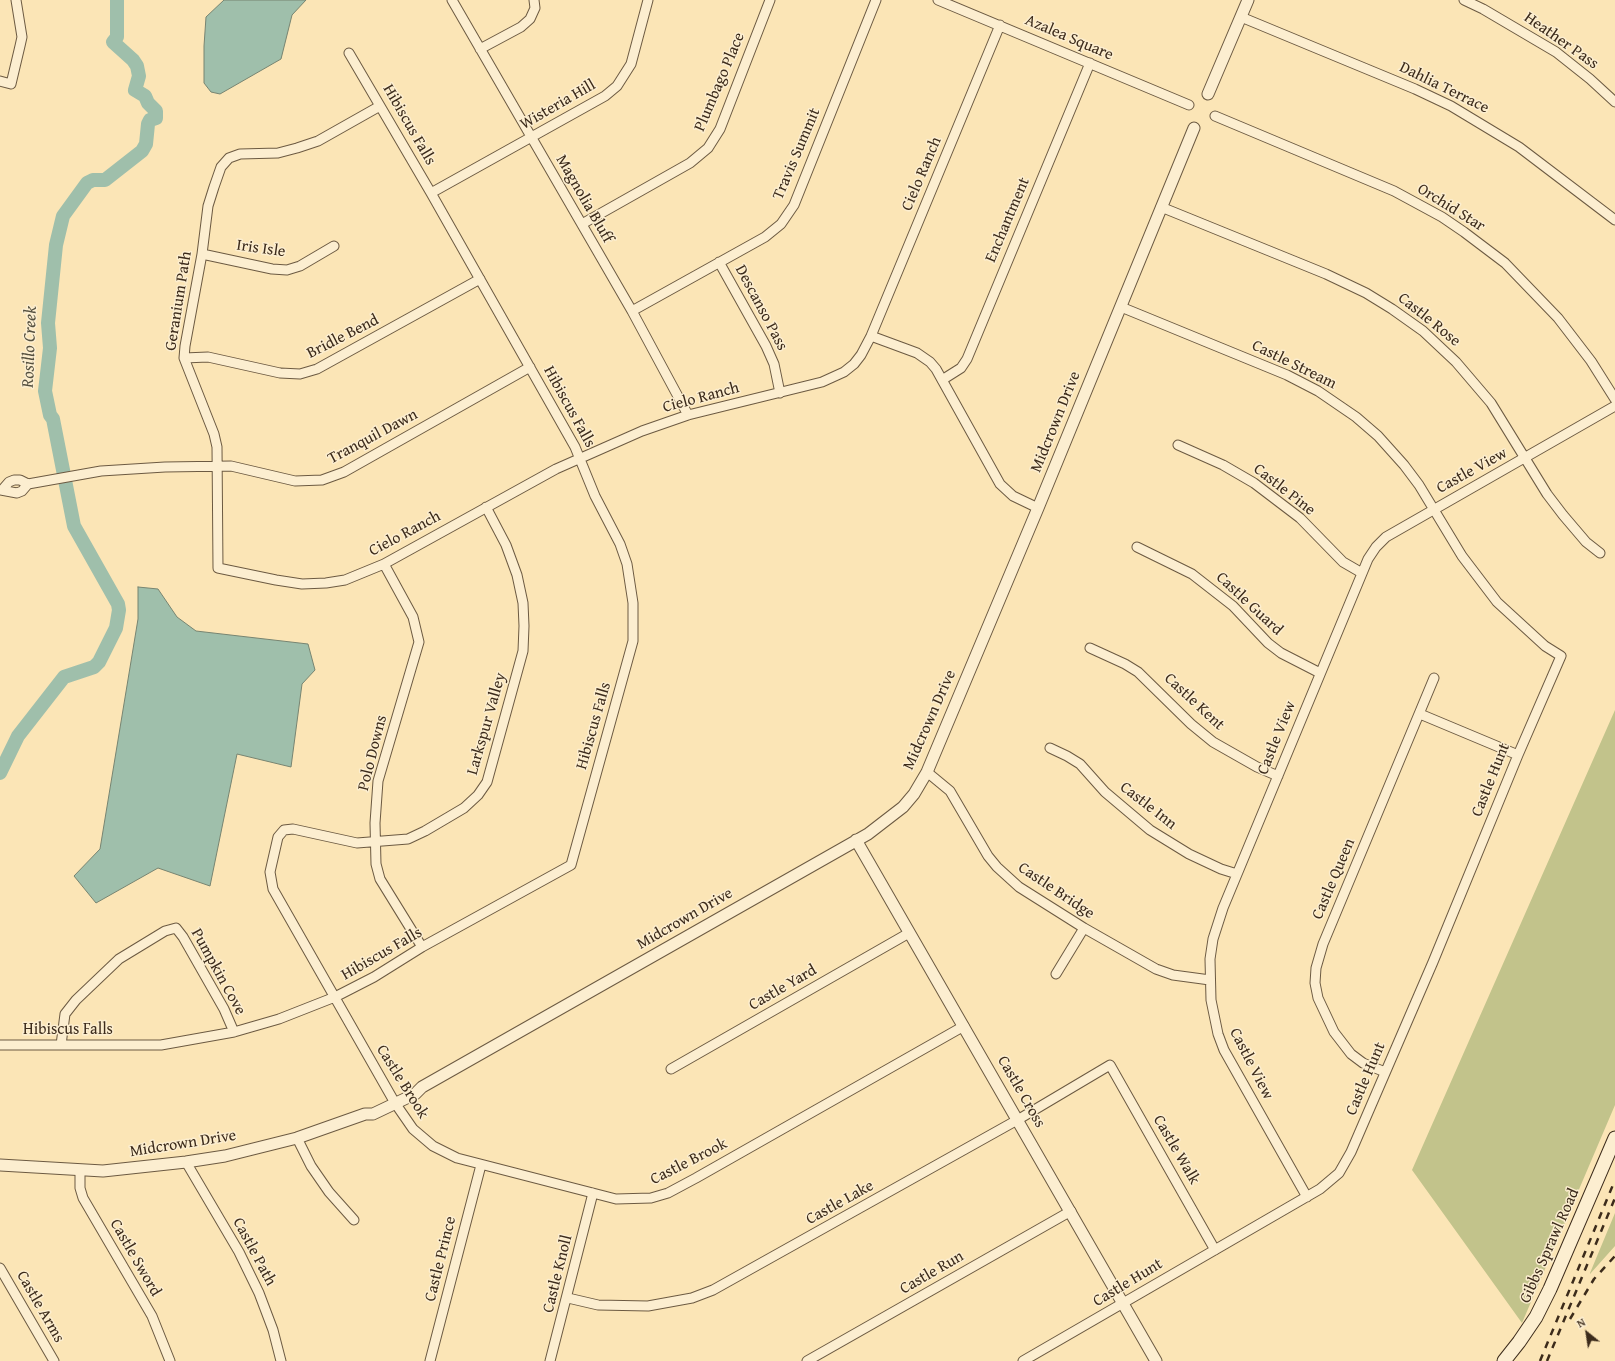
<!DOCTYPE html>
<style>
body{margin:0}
#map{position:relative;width:1615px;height:1361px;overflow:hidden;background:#fbe5b6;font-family:"Gentium Book Plus",serif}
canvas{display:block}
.north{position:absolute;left:1567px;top:1313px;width:40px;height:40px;-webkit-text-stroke:3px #fceed0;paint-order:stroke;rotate:330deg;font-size:11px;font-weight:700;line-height:16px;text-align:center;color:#3c2b1b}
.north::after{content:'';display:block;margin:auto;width:14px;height:18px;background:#3c2b1b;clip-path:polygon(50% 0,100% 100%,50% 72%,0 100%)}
</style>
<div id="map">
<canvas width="1615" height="1361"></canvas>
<div class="north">N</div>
</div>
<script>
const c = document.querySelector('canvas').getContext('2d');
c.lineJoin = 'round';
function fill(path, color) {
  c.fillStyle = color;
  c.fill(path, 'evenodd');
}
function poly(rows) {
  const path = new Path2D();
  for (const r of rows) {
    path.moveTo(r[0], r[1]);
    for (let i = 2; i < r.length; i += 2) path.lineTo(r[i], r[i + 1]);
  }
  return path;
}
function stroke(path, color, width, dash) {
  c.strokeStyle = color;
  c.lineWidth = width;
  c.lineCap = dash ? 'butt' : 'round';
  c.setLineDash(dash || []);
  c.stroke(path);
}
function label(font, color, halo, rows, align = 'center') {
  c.font = font + ' "Gentium Book Plus",serif';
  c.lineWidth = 3;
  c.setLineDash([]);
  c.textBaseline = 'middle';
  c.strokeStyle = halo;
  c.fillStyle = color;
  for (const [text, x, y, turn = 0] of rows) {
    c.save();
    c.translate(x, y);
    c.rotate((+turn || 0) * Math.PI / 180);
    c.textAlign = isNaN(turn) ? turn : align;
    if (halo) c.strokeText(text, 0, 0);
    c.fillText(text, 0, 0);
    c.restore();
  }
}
fill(poly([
 [1615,710,1615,1105,1522,1323,1412,1170],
 [1615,1213,1615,1246,1590,1274,1590,1273]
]), '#c2c38b');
const water = poly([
 [224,0,306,0,292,15,281,59,220,94,211,92,204,83,204,46,206,17,224,0],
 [138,587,158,589,177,617,196,631,308,644,315,670,302,684,291,767,237,754,210,886,158,868,96,903,74,876,100,849,138,619,138,587]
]);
fill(water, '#9fbfab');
stroke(water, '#778471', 1);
stroke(poly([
 [0,773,18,736,64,677,94,667,99,662,116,628,119,610,118,604,74,526,53,419,50,415,45,391,50,348,48,323,56,245,63,216,87,183,93,180,105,180,142,151,146,144,148,124,150,120,156,118,156,111,148,103,145,96,135,90,139,76,137,66,133,60,113,42,117,37,117,0]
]), '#9fbfab', 14);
const minor = poly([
 [452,0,632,311,688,415],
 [938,0,1189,105],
 [1464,0,1483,9,1556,52,1590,79,1615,102],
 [1241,17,1415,89,1451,106,1519,147,1615,220],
 [480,49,521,27,530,19,535,8,534,0],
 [0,81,11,84,20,46,22,37,16,0],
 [380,106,318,141,297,148,278,153,240,154,229,158,221,167,214,187,208,206,202,254,185,346,184,358,214,434,217,447,218,568,276,580,302,584,326,583,345,580,384,564,556,469,642,431,688,415,822,382,844,372,854,364,861,355,871,336,1000,25],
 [1215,116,1394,191,1442,217,1464,232,1505,263,1558,318,1591,361,1615,399],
 [431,193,605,96,617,86,631,64,648,0],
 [1161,207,1326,274,1366,293,1392,309,1423,331,1456,362,1491,403,1547,494,1563,515,1586,542,1600,553],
 [582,224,690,163,708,148,720,129,770,0],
 [202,254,272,269,287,270,300,266,334,246],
 [719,262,766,346,774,364,780,393],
 [632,311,765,237,781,224,794,205,876,0],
 [871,336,917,353,930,362,936,369,1000,484,1013,496,1038,508],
 [184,358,208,357,280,373,300,374,317,369,480,279],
 [942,380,961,368,967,359,1090,63],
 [1178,445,1223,465,1254,483,1300,518,1343,562,1362,573],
 [3,489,9,482,14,480,20,480,28,484,101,471,165,467,231,466,295,481,322,480,344,472,530,367],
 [0,490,17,493,22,491,28,484],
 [486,507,506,545,517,575,523,603,524,626,523,651,487,782,478,795,464,808,425,831,408,839,357,843,293,829,284,830,278,837,270,872,273,889,395,1103,413,1129,433,1146,457,1158,616,1199,651,1198,668,1193,696,1178,964,1026],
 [1137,547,1192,574,1233,606,1268,643,1281,653,1320,673],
 [384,564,413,617,419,642,378,781,375,823,376,864,380,879,422,947],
 [1090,648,1125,664,1138,672,1191,724,1213,742,1257,767,1278,776],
 [1420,714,1518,755],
 [1050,748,1067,756,1080,764,1105,792,1150,830,1189,854,1221,869,1237,874],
 [927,772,950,791,988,856,997,867,1019,887,1084,928,1156,969,1173,975,1210,980],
 [1056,974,1084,928],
 [0,1045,161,1045,234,1032,279,1019,335,997,374,977,422,947,571,865,633,641,633,603,627,564,620,544,595,496,575,447,431,193,349,53],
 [61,1045,65,1014,76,1000,119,959,165,931,176,928,183,937,224,1009,234,1032],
 [671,1069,909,933],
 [1385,1072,1363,1063,1351,1054,1334,1032,1318,998,1315,983,1316,968,1323,944,1434,678],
 [297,1138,311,1166,329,1192,354,1220],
 [186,1162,239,1252,259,1293,273,1330,281,1361],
 [80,1170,80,1188,83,1198,152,1316,170,1361],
 [1307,1197,1224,1050,1218,1034,1211,1000,1210,959,1213,939,1223,908,1368,559,1376,547,1386,537,1615,406],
 [0,1268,54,1361],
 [568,1298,598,1305,648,1306,692,1298,713,1290,1019,1119,1110,1065,1215,1250],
 [430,1361,481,1165],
 [550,1361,593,1193],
 [807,1361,1071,1211],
 [1023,1361,1320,1189,1339,1173,1351,1152,1433,962,1518,755,1561,656,1545,646,1497,602,1462,556,1419,485,1404,465,1378,436,1356,417,1318,391,1287,375,1121,307]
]);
const tertiary = poly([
 [1208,94,1248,0],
 [856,840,1156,1361],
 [0,1165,103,1171,186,1162,225,1156,297,1138,365,1114,373,1114,415,1094,422,1087,868,834,903,807,914,794,927,772,1038,508,1194,128]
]);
const secondary = poly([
 [1504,1361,1519,1342,1536,1317,1550,1289,1615,1138]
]);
stroke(minor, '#6c5a42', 11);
stroke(tertiary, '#6c5a42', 13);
stroke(secondary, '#3c2b1b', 15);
stroke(minor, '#fceed0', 9);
stroke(tertiary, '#fceed0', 11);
stroke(secondary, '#fceed0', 13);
stroke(poly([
 [1570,1319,1594,1279,1615,1256],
 [1540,1361,1615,1180],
 [1547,1361,1615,1198]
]), '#3c2b1b', 2.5, [7, 7]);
label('16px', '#3c2b1b', '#fceed0', [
 ["Azalea Square",1069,38,23],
 ["Heather Pass",1561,41,35],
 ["Plumbago Place",720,82,-67],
 ["Dahlia Terrace",1444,88,26],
 ["Wisteria Hill",558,105,-30],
 ["Hibiscus Falls",409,125,60],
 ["Travis Summit",797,154,-67],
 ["Cielo Ranch",922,174,-67],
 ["Magnolia Bluff",584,199,60],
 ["Orchid Star",1451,208,32],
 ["Enchantment",1008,220,-67],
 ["Iris Isle",261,249,8],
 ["Geranium Path",179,301,-81],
 ["Descanso Pass",761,308,62],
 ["Castle Rose",1429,320,39],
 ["Bridle Bend",343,337,-27],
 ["Castle Stream",1294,365,26],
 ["Cielo Ranch",701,398,-15],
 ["Hibiscus Falls",569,407,61],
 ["Midcrown Drive",1056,422,-68],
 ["Tranquil Dawn",373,437,-28],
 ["Castle View",1472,471,-29],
 ["Castle Pine",1284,490,38],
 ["Cielo Ranch",405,534,-28],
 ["Castle Guard",1249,604,43],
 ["Castle Kent",1194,702,43],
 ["Midcrown Drive",930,720,-66],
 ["Larkspur Valley",487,724,-74],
 ["Hibiscus Falls",594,726,-74],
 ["Castle View",1277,738,-68],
 ["Polo Downs",373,753,-76],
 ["Castle Hunt",1491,780,-68],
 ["Castle Inn",1148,806,38],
 ["Castle Queen",1334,879,-67],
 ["Castle Bridge",1056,891,34],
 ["Midcrown Drive",685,919,-30],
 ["Hibiscus Falls",382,954,-30],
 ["Pumpkin Cove",218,972,61],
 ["Castle Yard",783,988,-30],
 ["Hibiscus Falls",68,1030],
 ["Castle View",1251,1064,63],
 ["Castle Hunt",1366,1079,-67],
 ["Castle Brook",402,1082,58],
 ["Castle Cross",1021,1092,60],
 ["Midcrown Drive",183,1144,-9],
 ["Castle Walk",1176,1150,60],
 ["Castle Brook",689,1162,-27],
 ["Castle Lake",840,1203,-29],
 ["Gibbs Sprawl Road",1550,1246,-66],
 ["Castle Path",254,1252,62],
 ["Castle Sword",135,1258,60],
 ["Castle Prince",441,1259,-76],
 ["Castle Run",932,1273,-30],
 ["Castle Knoll",558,1274,-76],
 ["Castle Hunt",1128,1283,-31],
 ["Castle Arms",40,1307,60]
]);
label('italic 17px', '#55503f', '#fceed0', [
 ["Rosillo Creek",30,347,-88]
]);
</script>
